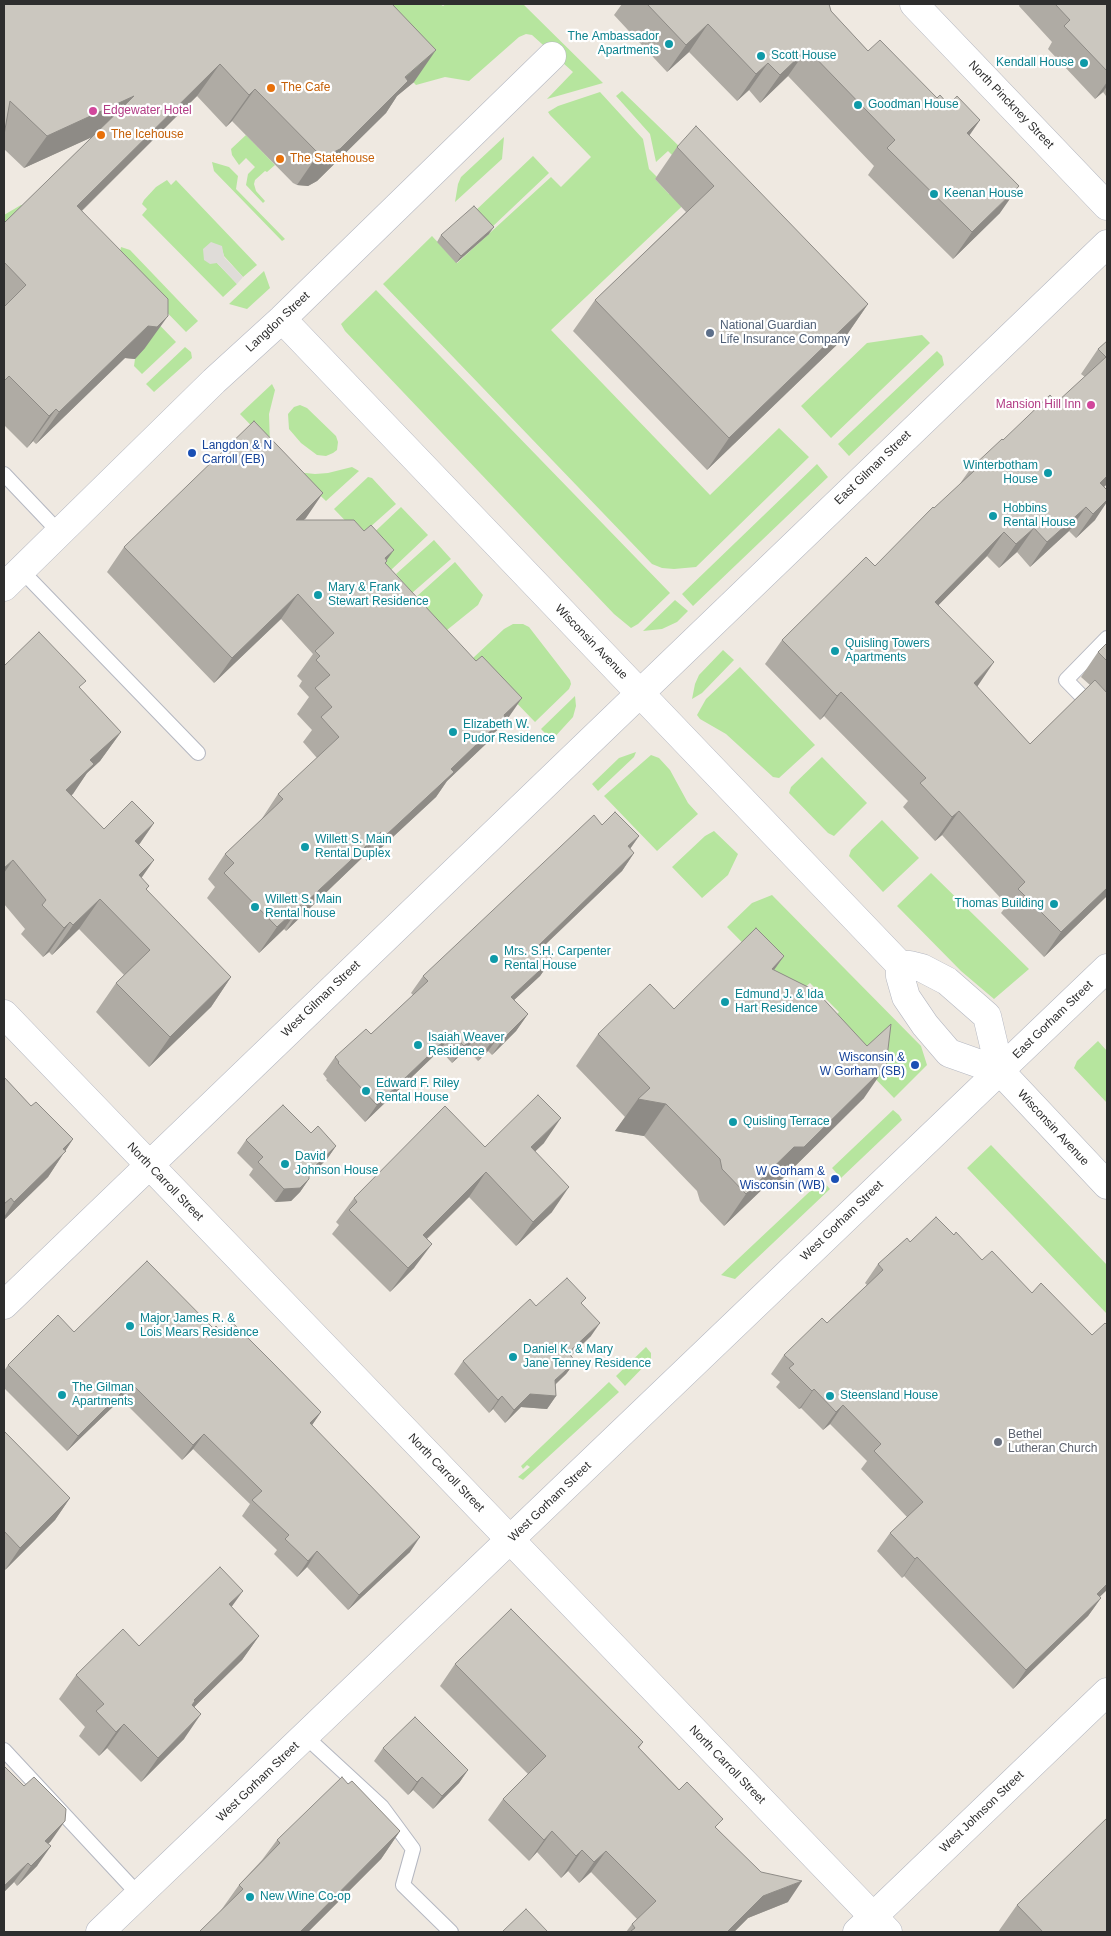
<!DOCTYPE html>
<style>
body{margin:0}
#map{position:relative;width:1111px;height:1936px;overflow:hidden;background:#efe9e1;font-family:Helvetica,sans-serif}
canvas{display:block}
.frame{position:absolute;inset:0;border:5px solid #2e2e2e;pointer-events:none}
</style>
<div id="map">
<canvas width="1111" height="1936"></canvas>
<div class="frame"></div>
</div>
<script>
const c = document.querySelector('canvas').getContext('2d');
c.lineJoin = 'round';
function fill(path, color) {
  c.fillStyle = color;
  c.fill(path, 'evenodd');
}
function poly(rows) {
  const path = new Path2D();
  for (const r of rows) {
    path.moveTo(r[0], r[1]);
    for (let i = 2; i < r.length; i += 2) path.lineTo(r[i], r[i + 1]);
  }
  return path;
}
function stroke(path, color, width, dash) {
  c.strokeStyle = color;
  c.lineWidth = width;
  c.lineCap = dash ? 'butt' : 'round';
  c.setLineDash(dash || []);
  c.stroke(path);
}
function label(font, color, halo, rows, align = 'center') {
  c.font = font + ' Helvetica,sans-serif';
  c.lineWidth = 4.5;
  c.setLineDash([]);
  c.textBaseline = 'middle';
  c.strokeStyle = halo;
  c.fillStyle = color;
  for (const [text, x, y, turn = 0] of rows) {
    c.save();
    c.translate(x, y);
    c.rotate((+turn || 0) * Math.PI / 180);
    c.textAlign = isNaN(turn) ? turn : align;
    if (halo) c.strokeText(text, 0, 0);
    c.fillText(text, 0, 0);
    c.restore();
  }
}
fill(poly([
 [338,4,440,4,443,6,446,4,523,4,603,83,547,99,573,72,532,35,526,34,519,37,469,81,445,77,416,85],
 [622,91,712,178,551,330,710,495,779,428,809,457,696,567,674,569,662,568,652,564,383,284,432,236,457,263,551,177,561,187,591,157,550,115,548,112,558,106,600,92,643,139,649,169,657,177,655,179,669,194,690,173,668,151,656,162,650,134,616,96],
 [246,135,275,165,267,172,265,171,255,180,254,184,256,191,265,201,263,203,246,185,248,174,255,167,246,158,239,165,232,155,231,149],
 [504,137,502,159,455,202,458,184,461,177],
 [533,156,549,173,490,229,474,212],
 [212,162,229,167,238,176,236,189,285,239,282,241,214,171],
 [167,180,171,185,176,180,257,265,243,277,224,256,221,246,217,263,237,284,223,297,142,215,147,209,142,204,144,200,156,187],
 [21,205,28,205,71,234,176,342,142,374,134,366,135,359,4,233,4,215],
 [121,247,130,250,198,321,186,332,118,262],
 [264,271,270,288,247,309,229,304],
 [376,290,670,593,638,624,631,628,614,614,345,331,341,324],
 [922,335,930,343,831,438,801,406,867,343],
 [185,347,191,352,192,358,154,392,146,384],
 [937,351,942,356,944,365,849,456,838,444],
 [272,384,275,390,269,414,270,445,240,414],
 [300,405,307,408,336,436,338,442,337,450,333,453,326,456,317,455,301,443,289,429,288,414,294,407],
 [817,464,828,477,693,606,682,594],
 [352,467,359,471,326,501,296,472,315,474,328,473],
 [368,477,372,478,396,504,360,536,334,509],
 [401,507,428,535,391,570,364,542],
 [434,540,451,559,412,593,396,574],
 [455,562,483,595,478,605,447,630,416,597],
 [675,600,688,611,677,622,662,629,643,631],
 [513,624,523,624,529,627,570,680,571,684,569,689,535,722,473,658,504,629],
 [723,650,734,660,702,693,692,699,695,684,699,675],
 [740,667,815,745,779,778,773,777,726,734,700,719,697,715,706,699],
 [575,696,576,706,573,717,552,740,541,729],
 [636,752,634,757,598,791,592,784,619,758],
 [651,755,659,758,670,770,688,803,698,814,657,851,604,796],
 [822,757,867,803,834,836,828,833,789,793,791,787],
 [882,820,919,858,883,892,849,856,851,850],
 [714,831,738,854,728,875,702,898,672,867,705,836],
 [931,873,1029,969,994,999,961,971,897,906],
 [772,895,921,1046,927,1065,894,1098,825,1027,839,1012,810,983,795,996,727,927,752,903],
 [1098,1041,1107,1051,1107,1103,1074,1068,1077,1061],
 [893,1110,899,1115,902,1120,841,1178,832,1168],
 [991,1145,1107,1265,1107,1314,967,1168],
 [822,1180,830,1189,735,1279,721,1275],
 [646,1347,651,1353,651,1359,625,1386,616,1376],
 [609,1382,619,1392,523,1480,518,1477,530,1467,527,1465,523,1469,521,1466]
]), '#b6e59e');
fill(poly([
 [211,242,222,246,224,257,243,277,237,284,217,263,210,264,204,260,203,249]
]), '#dfdcd8');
const lane = poly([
 [4,474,59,532],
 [21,570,198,753],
 [1107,638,1066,680,1107,722],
 [305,1736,382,1807,413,1849,403,1885,451,1932],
 [4,1750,139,1895]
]);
const street = poly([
 [914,4,1107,206],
 [282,319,900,965,900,976,906,997,925,1025,949,1053,1000,1071],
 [4,587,214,381,282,319,552,56],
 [900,965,910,965,922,968,947,981,987,1016,1000,1071],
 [4,1014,888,1932],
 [4,1305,1107,244]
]);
const secondary = poly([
 [1000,1071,1107,1185],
 [100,1932,1107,968],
 [857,1932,1107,1692]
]);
stroke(lane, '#b4b7c1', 16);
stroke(street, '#b4b7c1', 29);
stroke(secondary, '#b4b7c1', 29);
stroke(lane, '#fff', 14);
stroke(street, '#fff', 28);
stroke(secondary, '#fff', 28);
fill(poly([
 [4,4,414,82,397,96,386,113,317,181,308,186,297,185,293,183,232,121,226,127,197,96,82,211,145,348,135,359,125,358,36,444,33,441,27,448,4,425,4,223,92,137,24,168,4,149],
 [622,4,829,4,831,11,868,51,937,98,949,105,980,120,969,136,1000,213,953,259,868,175,874,166,788,76,760,103,749,90,737,101,689,52,667,72,614,15],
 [1020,4,1107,4,1107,95,1106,96,1103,92,1095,99,1048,49,1052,42,1019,6],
 [677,147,868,304,846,336,707,470,573,331,595,300,686,212,655,179],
 [489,234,456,263,437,242,441,235],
 [1107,341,1107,484,1104,487,1095,520,1076,538,1069,531,1030,567,1017,552,999,568,987,556,938,605,977,687,1030,744,1090,685,1081,677,1098,652,1107,643,1107,896,1044,957,1001,913,1007,905,942,835,935,841,903,807,908,801,824,716,820,720,765,664,782,640,875,566,959,485,971,468,1003,440,1057,402,1085,377,1081,374,1098,349],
 [306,518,303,520,387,560,387,561,385,564,504,724,495,732,488,742,447,781,436,797,367,861,363,857,286,931,284,929,259,953,207,898,215,887,208,879,225,854,261,820,278,794,317,758,303,742,312,730,297,714,309,697,299,686,302,681,297,676,313,654,281,619,214,683,107,572,124,547],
 [4,666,80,689,121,732,100,761,87,773,71,795,104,829,154,823,139,845,141,878,149,886,146,890,231,977,211,1007,149,1067,96,1012,116,983,124,975,79,929,52,955,49,952,43,957,21,934,25,929,4,904],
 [602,825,639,836,630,849,634,853,622,871,542,948,552,959,540,976,514,1000,528,1014,516,1031,492,1055,488,1051,478,1061,467,1049,452,1063,440,1050,365,1122,326,1080,327,1079,323,1074,335,1057,371,1034,413,995,411,993,423,976],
 [784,956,774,970,864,1098,781,1180,772,1180,724,1226,700,1201,697,1191,644,1136,615,1131,625,1117,576,1066,598,1034,674,1009],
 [4,1077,31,1106,73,1139,48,1177,4,1220],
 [311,1133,336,1146,327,1159,309,1177,309,1179,300,1192,291,1201,275,1202,249,1175,253,1169,237,1153,246,1140],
 [544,1143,535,1151,552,1212,516,1246,469,1197,427,1239,414,1268,390,1292,332,1234,339,1225,336,1222,354,1198,485,1147],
 [907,1238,1101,1598,1088,1616,1013,1689,904,1576,902,1578,877,1551,890,1533,907,1517,861,1469,867,1461,830,1424,823,1430,801,1408,799,1409,776,1387,780,1382,771,1374,784,1355,827,1323,867,1285,865,1283,878,1264],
 [582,1304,591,1336,571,1356,576,1361,566,1374,555,1385,556,1396,547,1409,521,1407,505,1423,493,1409,489,1413,454,1374,463,1361,536,1306],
 [214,1329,223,1333,321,1412,312,1425,410,1552,348,1610,307,1567,297,1577,274,1554,277,1550,242,1516,250,1504,193,1449,182,1460,121,1399,67,1451,4,1388,4,1371,8,1365,74,1332],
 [4,1431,70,1498,55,1520,5,1570,4,1568],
 [232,1607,259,1636,242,1660,194,1707,184,1739,141,1782,107,1748,99,1756,79,1736,85,1727,59,1699,76,1675,139,1646],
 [455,1664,643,1742,639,1748,788,1902,748,1918,734,1932,626,1932,632,1924,637,1919,591,1872,579,1883,568,1871,561,1878,537,1852,529,1861,488,1820,503,1799,528,1774,440,1686],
 [383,1748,468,1770,459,1783,433,1809,413,1790,408,1795,374,1761],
 [4,1767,51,1841,48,1844,37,1866,17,1886,14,1882,4,1892],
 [400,1831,381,1859,308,1932,199,1932,219,1913,239,1885,262,1860,277,1840],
 [1017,1905,1107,1932,998,1932]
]), '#afaba4');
fill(poly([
 [708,24,689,52,667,72,686,45],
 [807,49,788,76,760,103,780,75],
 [436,50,414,82,397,96,386,113,317,181,308,186,297,185,319,153],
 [768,63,749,90,737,101,756,74],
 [220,64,197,96,54,238,77,206],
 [1107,82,1107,86,1103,92,1095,99],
 [255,89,232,121,226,127,249,95],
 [134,96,112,128,24,168,47,136],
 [980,120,961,147,967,133],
 [1019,186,1000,213,953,259,972,232],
 [494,227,489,234,456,263,461,256],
 [868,304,846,336,707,470,729,438],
 [168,316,145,348,135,359,125,358,36,444,59,412,148,326],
 [56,409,33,441,27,448,49,416],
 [1107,476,1107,484,1083,507,1100,483],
 [323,493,306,518,278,545,296,520],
 [1107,500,1107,502,1095,520,1076,538,1093,514],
 [1086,507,1069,531,1030,567,1047,542],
 [1034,528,1017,552,999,568,1016,544],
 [1004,532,987,556,918,626,935,602],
 [394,550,376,575,385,558],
 [298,594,281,619,214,683,232,658],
 [994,662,977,687,974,683],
 [841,692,824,716,820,720,837,696],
 [522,698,504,724,495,732,488,742,447,781,436,797,367,861,385,836,504,715],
 [121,732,100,761,87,773,73,794,45,819,66,790,90,760],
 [959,811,942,835,935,841,952,817],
 [154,823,133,853,135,841],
 [381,832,363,857,286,931,303,905],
 [639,836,627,853,628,846],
 [634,853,622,871,527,962,539,945],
 [13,860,4,873,4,868],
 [154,860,133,890,139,875],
 [1107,888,1107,896,1044,957,1061,932],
 [100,899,79,929,52,955,73,925],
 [302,904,284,929,259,953,277,927],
 [70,922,49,952,43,957,64,928],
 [784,956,761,988,772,969],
 [552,959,540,976,499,1014,511,997],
 [231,977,211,1007,149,1067,170,1037],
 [528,1014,516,1031,492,1055,504,1038],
 [479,1032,467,1049,452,1063,464,1046],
 [452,1033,440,1050,365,1122,377,1105],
 [501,1034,488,1051,478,1061,490,1044],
 [886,1066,864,1098,781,1180,772,1180,724,1226,746,1194,794,1147],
 [638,1099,666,1104,644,1136,615,1131],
 [561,1118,544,1143,514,1172,531,1147],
 [73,1139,48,1177,4,1220,4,1217,14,1202],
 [336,1146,327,1159,300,1185,309,1172],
 [486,1172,469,1197,406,1259,423,1235],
 [309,1179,300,1192,291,1201,275,1202,284,1189],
 [569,1187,552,1212,516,1246,533,1222],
 [432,1244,414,1268,390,1292,408,1268],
 [600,1323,591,1336,559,1366,568,1353],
 [576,1361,566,1374,546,1393,555,1380],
 [131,1383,121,1399,67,1451,78,1436],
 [814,1389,801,1408,799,1409,812,1391],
 [530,1394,556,1396,547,1409,521,1407,505,1423,514,1410],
 [502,1396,493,1409,489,1413,498,1400],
 [843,1405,830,1424,823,1430,836,1412],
 [321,1412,310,1428,310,1423],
 [204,1434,193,1449,182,1460,193,1445],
 [70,1498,55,1520,5,1570,20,1548],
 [420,1537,410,1552,348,1610,359,1595],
 [317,1551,307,1567,297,1577,308,1561],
 [917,1557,904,1576,902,1578,915,1559],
 [1107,1584,1107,1590,1084,1612,1097,1594],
 [243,1591,225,1616,229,1604],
 [1101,1598,1088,1616,1013,1689,1026,1670],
 [259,1636,242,1660,183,1718,194,1700],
 [201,1714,184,1739,141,1782,158,1758],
 [124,1724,107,1748,99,1756,116,1732],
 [468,1770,459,1783,433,1809,442,1796],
 [422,1777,413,1790,408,1795,417,1782],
 [65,1821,51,1841,32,1860,45,1841],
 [400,1831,381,1859,308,1932,300,1932],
 [552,1831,537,1852,529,1861,544,1840],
 [51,1846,37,1866,17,1886,31,1866],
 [582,1850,568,1871,561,1878,576,1856],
 [606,1851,591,1872,579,1883,594,1862],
 [28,1863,14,1882,4,1892,4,1886],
 [802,1881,788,1902,748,1918,734,1932,727,1932,763,1896]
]), '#8e8b86');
const building = poly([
 [4,4,392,4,436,50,405,77,408,81,340,149,330,154,319,153,316,151,255,89,249,95,220,64,77,206,168,299,168,316,157,327,148,326,59,412,56,409,49,416,9,376,4,381,4,307,26,285,4,262,4,223,134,96,47,136,10,101,4,135,4,4],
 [647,4,829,4,831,11,868,51,880,40,937,98,940,95,949,105,957,96,980,120,967,133,1019,186,972,232,887,148,895,140,807,49,780,75,768,63,756,74,708,24,686,45,647,4],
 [1055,4,1107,4,1107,71,1064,26,1070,20,1055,4],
 [696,126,868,304,729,438,595,300,714,186,677,147,696,126],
 [474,206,494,227,461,256,441,235,474,206],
 [1107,341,1107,476,1100,483,1107,490,1107,500,1093,514,1086,507,1047,542,1034,528,1016,544,1004,532,935,602,994,662,974,683,1030,744,1095,680,1107,693,1107,888,1061,932,1018,889,1025,882,959,811,952,817,920,783,926,778,841,692,837,696,782,640,866,557,875,566,933,507,934,508,974,471,971,468,1002,439,1003,440,1050,395,1057,402,1106,357,1098,349,1107,341],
 [254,421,323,493,296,520,354,520,364,531,371,525,394,550,385,558,387,561,385,563,476,661,482,656,522,698,504,715,505,717,451,769,454,772,385,836,381,832,303,905,302,904,277,927,224,873,234,863,225,854,283,799,278,794,339,737,321,717,332,707,315,688,330,675,316,660,320,656,315,651,334,633,298,594,232,658,124,547,254,421],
 [39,632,86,681,79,687,121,732,90,760,94,764,66,790,104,829,132,801,154,823,135,841,154,860,139,875,149,886,146,889,231,977,170,1037,116,983,150,950,100,899,73,925,70,922,64,928,42,905,46,900,13,860,4,868,4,666,39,632],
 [1107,643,1107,661,1098,652,1107,643],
 [615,812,639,836,628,846,634,853,539,945,552,959,511,997,528,1014,504,1038,501,1034,490,1044,479,1032,464,1046,452,1033,377,1105,338,1063,339,1062,335,1057,366,1029,371,1034,428,981,423,976,594,815,602,825,615,812],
 [756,928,784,956,772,969,816,991,867,1046,891,1024,886,1066,804,1147,794,1147,746,1194,722,1169,720,1159,666,1104,638,1099,650,1088,598,1034,650,984,674,1009,756,928],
 [4,1077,31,1106,36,1102,73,1139,63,1149,66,1151,14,1202,11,1198,4,1204,4,1077],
 [538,1095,561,1118,531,1147,569,1187,533,1222,486,1172,423,1235,432,1244,408,1268,349,1210,357,1202,354,1198,445,1106,485,1147,538,1095],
 [283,1105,311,1133,318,1126,336,1146,309,1172,309,1179,300,1188,284,1189,258,1162,263,1157,246,1140,283,1105],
 [936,1217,954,1235,956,1232,982,1260,992,1251,1032,1293,1041,1283,1092,1335,1105,1323,1107,1325,1107,1584,1097,1594,1101,1598,1026,1670,917,1557,915,1559,890,1533,923,1502,874,1451,881,1444,843,1405,836,1412,814,1389,812,1391,789,1368,794,1364,784,1355,822,1318,827,1323,883,1270,878,1264,907,1238,910,1242,936,1217],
 [147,1261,214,1329,216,1326,223,1333,233,1323,273,1363,321,1412,310,1423,420,1537,359,1595,317,1551,308,1561,285,1539,289,1535,252,1500,262,1491,204,1434,193,1445,131,1383,78,1436,8,1365,58,1315,74,1332,147,1261],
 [567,1278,586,1298,581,1303,600,1323,568,1353,576,1361,555,1380,556,1396,530,1394,514,1410,502,1396,498,1400,463,1361,530,1299,536,1306,567,1278],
 [4,1431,70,1498,20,1548,4,1531,4,1431],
 [220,1567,243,1591,229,1604,259,1636,194,1700,195,1701,192,1705,201,1714,158,1758,124,1724,116,1732,96,1711,104,1704,76,1675,123,1629,139,1646,220,1567],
 [511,1609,643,1742,638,1747,679,1790,687,1782,723,1819,715,1827,761,1872,802,1881,763,1896,727,1932,633,1932,631,1931,635,1928,632,1924,656,1901,606,1851,594,1862,582,1850,576,1856,552,1831,544,1840,503,1799,546,1756,455,1664,511,1609],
 [415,1717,468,1770,442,1796,422,1777,417,1782,383,1748,415,1717],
 [4,1766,24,1786,34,1777,66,1809,65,1821,45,1841,51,1846,31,1866,28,1863,4,1886,4,1766],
 [342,1777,348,1784,352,1781,400,1831,300,1932,199,1932,243,1889,239,1885,280,1843,277,1840,342,1777],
 [1107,1818,1107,1932,1043,1932,1017,1905,1107,1818],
 [526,1909,548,1932,502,1932,526,1909]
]);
fill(building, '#cbc7bf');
stroke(building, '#8e8b86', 1);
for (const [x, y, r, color] of [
 [669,44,5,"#0f9aa8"],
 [761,56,5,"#0f9aa8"],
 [1084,63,5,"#0f9aa8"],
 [271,88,5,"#e8710a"],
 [858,105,5,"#0f9aa8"],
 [93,111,5,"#d1479c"],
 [101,135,5,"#e8710a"],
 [280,159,5,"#e8710a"],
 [934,194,5,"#0f9aa8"],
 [710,333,5,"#5c6f8a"],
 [1091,405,5,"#d1479c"],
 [192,453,5,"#1a4fb4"],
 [1048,473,5,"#0f9aa8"],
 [993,516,5,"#0f9aa8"],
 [318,595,5,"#0f9aa8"],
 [835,651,5,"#0f9aa8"],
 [453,732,5,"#0f9aa8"],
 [305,847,5,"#0f9aa8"],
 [1054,904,5,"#0f9aa8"],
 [255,907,5,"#0f9aa8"],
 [494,959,5,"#0f9aa8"],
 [725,1002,5,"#0f9aa8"],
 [418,1045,5,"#0f9aa8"],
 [915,1065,5,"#1a4fb4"],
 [366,1091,5,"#0f9aa8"],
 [733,1122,5,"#0f9aa8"],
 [285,1164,5,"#0f9aa8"],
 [835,1179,5,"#1a4fb4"],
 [130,1326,5,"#0f9aa8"],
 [513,1357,5,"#0f9aa8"],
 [62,1395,5,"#0f9aa8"],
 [830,1396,5,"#0f9aa8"],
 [998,1442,5,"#6b7280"],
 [250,1897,5,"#0f9aa8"]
]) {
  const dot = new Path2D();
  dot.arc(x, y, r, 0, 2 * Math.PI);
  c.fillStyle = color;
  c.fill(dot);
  stroke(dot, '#fff', 2);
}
label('12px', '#0d838f', '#fff', [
 ["The Ambassador",659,37,"right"],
 ["Apartments",659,51,"right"],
 ["Scott House",771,56],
 ["Kendall House",1074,63,"right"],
 ["Goodman House",868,105],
 ["Keenan House",944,194],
 ["Winterbotham",1038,466,"right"],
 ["House",1038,480,"right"],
 ["Hobbins",1003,509],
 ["Rental House",1003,523],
 ["Mary & Frank",328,588],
 ["Stewart Residence",328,602],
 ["Quisling Towers",845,644],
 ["Apartments",845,658],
 ["Elizabeth W.",463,725],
 ["Pudor Residence",463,739],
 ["Willett S. Main",315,840],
 ["Rental Duplex",315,854],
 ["Willett S. Main",265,900],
 ["Rental house",265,914],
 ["Thomas Building",1044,904,"right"],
 ["Mrs. S.H. Carpenter",504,952],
 ["Rental House",504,966],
 ["Edmund J. & Ida",735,995],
 ["Hart Residence",735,1009],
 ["Isaiah Weaver",428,1038],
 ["Residence",428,1052],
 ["Edward F. Riley",376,1084],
 ["Rental House",376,1098],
 ["Quisling Terrace",743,1122],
 ["David",295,1157],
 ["Johnson House",295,1171],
 ["Major James R. &",140,1319],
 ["Lois Mears Residence",140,1333],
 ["Daniel K. & Mary",523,1350],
 ["Jane Tenney Residence",523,1364],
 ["The Gilman",72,1388],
 ["Apartments",72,1402],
 ["Steensland House",840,1396],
 ["New Wine Co-op",260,1897]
], 'left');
label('12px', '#c56008', '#fff', [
 ["The Cafe",281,88],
 ["The Icehouse",111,135],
 ["The Statehouse",290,159]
], 'left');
label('12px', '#2e2e2e', '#fff', [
 ["North Pinckney Street",1011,105,46],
 ["Langdon Street",278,322,-43],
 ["East Gilman Street",873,468,-44],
 ["Wisconsin Avenue",591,642,46],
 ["West Gilman Street",321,999,-44],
 ["East Gorham Street",1053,1020,-44],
 ["Wisconsin Avenue",1053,1128,47],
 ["North Carroll Street",165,1182,46],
 ["West Gorham Street",842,1221,-44],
 ["North Carroll Street",446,1473,46],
 ["West Gorham Street",550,1502,-44],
 ["North Carroll Street",727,1765,46],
 ["West Gorham Street",258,1782,-44],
 ["West Johnson Street",982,1812,-44]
]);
label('12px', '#b23c85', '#fff', [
 ["Edgewater Hotel",103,111],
 ["Mansion Hill Inn",1081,405,"right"]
], 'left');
label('12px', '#4e5e75', '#fff', [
 ["National Guardian",720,326],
 ["Life Insurance Company",720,340]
], 'left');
label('12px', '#164399', '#fff', [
 ["Langdon & N",202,446,"left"],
 ["Carroll (EB)",202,460,"left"],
 ["Wisconsin &",905,1058],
 ["W Gorham (SB)",905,1072],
 ["W Gorham &",825,1172],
 ["Wisconsin (WB)",825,1186]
], 'right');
label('12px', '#5b616d', '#fff', [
 ["Bethel",1008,1435],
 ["Lutheran Church",1008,1449]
], 'left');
</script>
